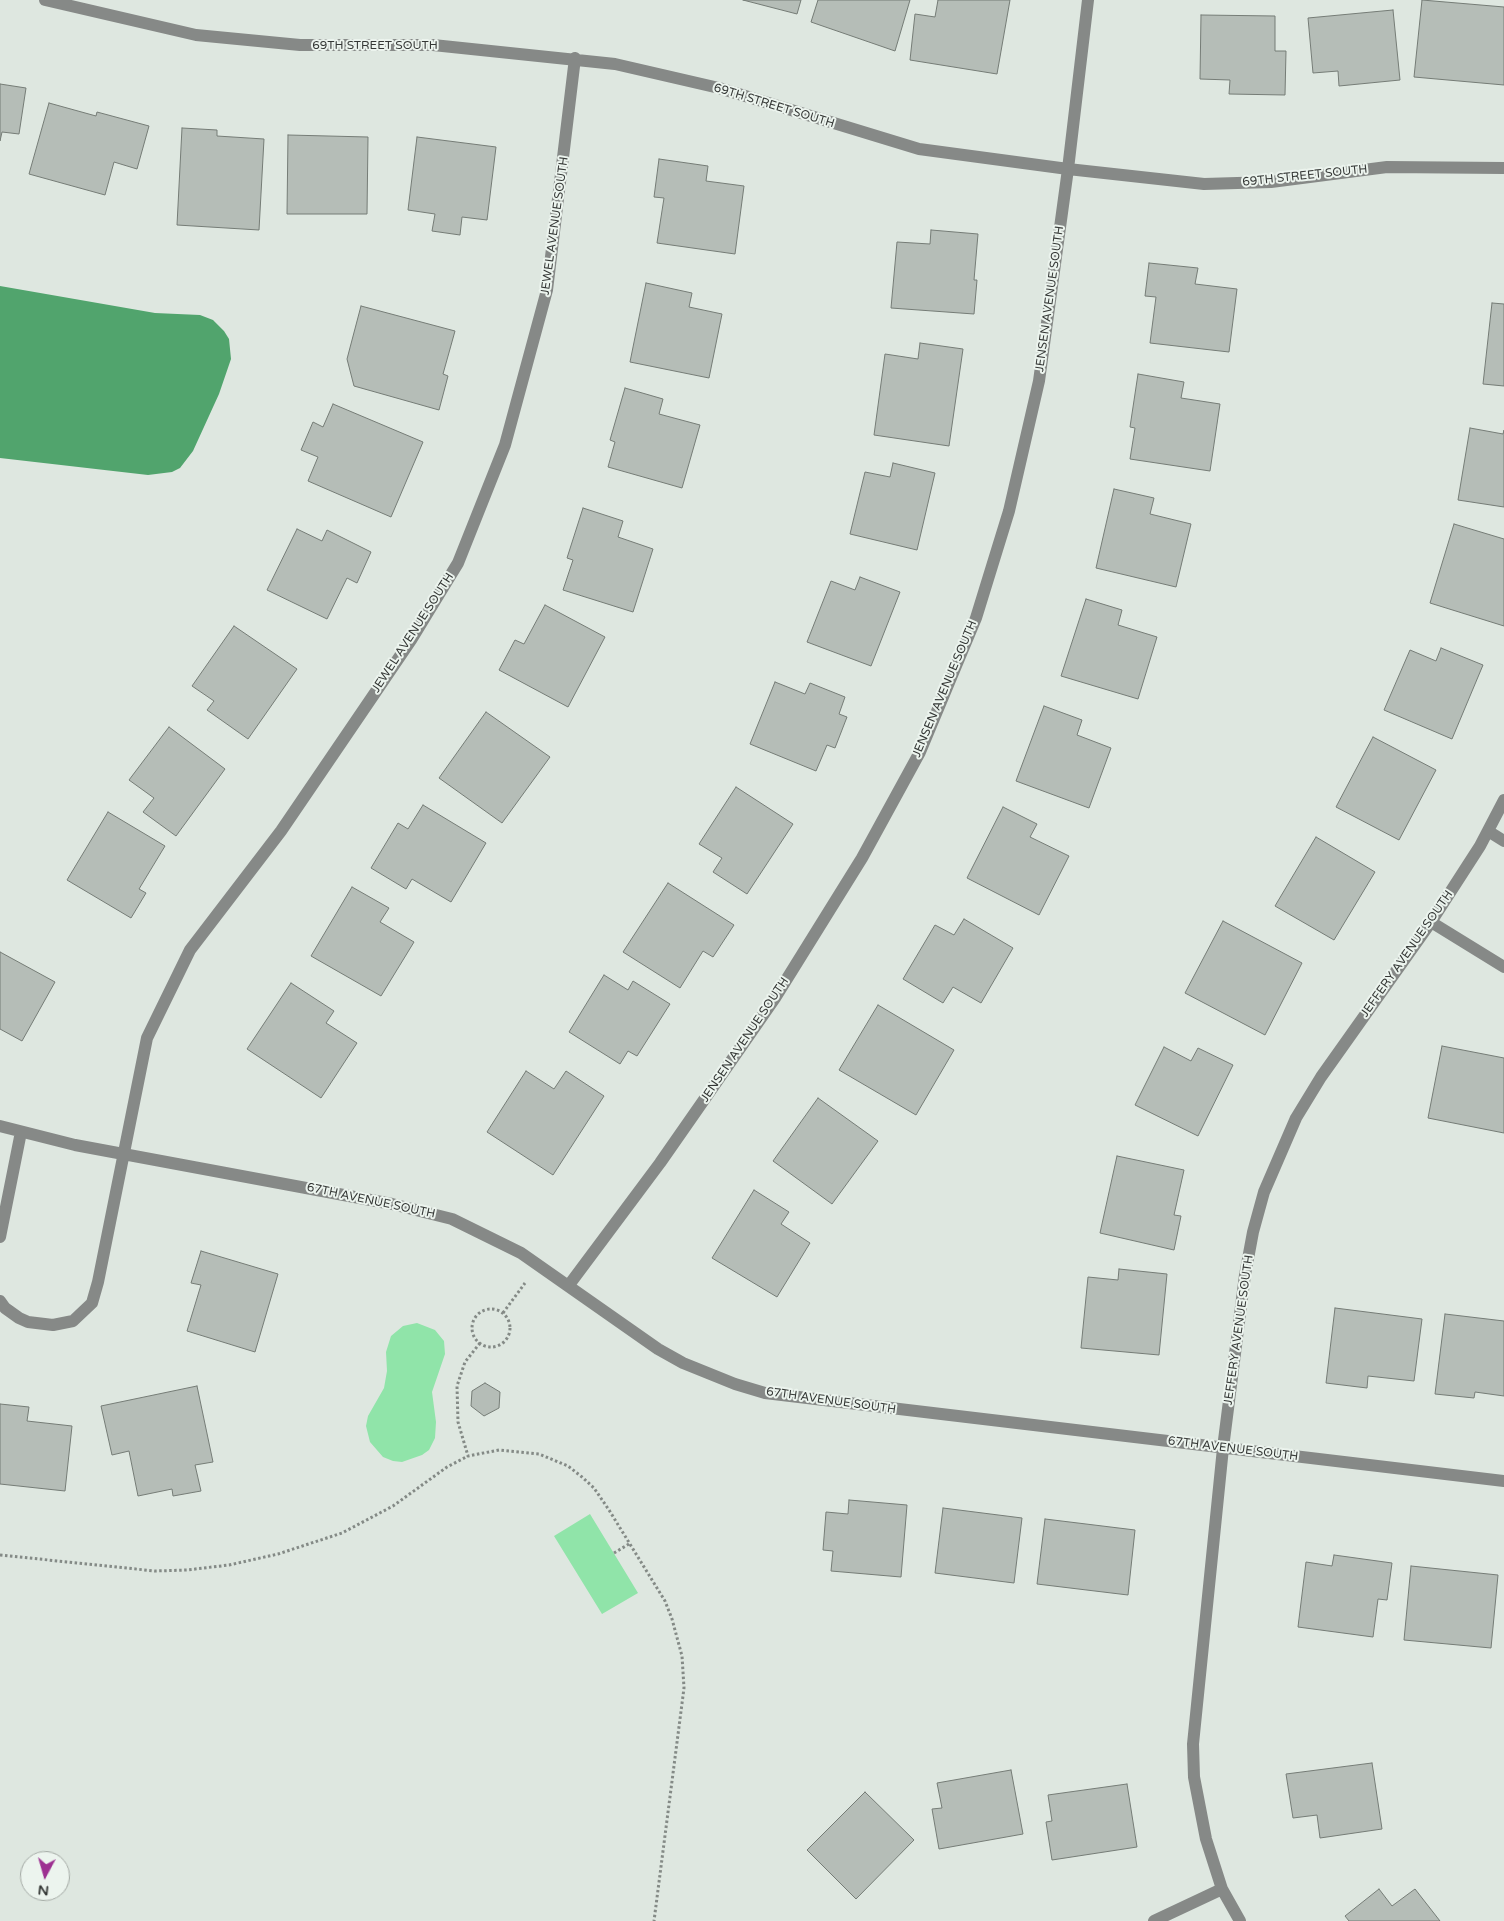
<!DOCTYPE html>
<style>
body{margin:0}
#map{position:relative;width:1504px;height:1921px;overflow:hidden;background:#dee7e0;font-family:"Varela Round",sans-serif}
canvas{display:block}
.north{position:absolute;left:20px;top:1851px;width:50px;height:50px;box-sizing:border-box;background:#ecf4ee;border:1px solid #a3a9a4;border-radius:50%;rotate:186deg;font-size:14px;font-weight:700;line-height:20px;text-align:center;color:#353836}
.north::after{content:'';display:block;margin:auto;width:18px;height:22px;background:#9d3091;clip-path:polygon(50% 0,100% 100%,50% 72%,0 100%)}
</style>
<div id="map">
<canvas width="1504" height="1921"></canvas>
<div class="north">N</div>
</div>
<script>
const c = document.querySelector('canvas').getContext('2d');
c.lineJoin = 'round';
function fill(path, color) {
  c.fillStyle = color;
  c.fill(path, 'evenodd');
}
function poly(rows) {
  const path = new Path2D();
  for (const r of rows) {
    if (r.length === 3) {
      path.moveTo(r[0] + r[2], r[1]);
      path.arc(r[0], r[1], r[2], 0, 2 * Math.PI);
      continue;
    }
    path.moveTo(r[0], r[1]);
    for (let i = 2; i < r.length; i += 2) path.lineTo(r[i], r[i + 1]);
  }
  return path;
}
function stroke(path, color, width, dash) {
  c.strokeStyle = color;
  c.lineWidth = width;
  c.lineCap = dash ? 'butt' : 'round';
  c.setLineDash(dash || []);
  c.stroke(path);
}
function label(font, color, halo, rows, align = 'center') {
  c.font = font + ' "Varela Round",sans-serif';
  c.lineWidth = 4;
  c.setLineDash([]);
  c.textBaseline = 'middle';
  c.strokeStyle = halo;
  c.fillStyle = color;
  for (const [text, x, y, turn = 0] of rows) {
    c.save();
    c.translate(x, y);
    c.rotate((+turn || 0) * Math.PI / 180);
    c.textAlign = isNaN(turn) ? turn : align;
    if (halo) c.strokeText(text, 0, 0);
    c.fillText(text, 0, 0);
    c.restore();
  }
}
fill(poly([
 [417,1323,435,1330,444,1341,445,1354,432,1392,436,1422,435,1438,429,1450,422,1455,402,1462,393,1461,383,1457,370,1442,366,1426,368,1416,384,1388,387,1371,386,1352,391,1336,403,1326],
 [590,1514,638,1593,602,1614,554,1536]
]), '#90e4a9');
fill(poly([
 [0,286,155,313,200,315,213,320,224,331,229,339,231,359,219,394,193,451,180,468,172,472,148,475,0,458]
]), '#51a46d');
const building = poly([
 [743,0,801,0,797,14,743,0],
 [818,0,910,0,895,51,811,22,818,0],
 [938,0,1010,0,997,74,910,60,915,14,935,17,938,0],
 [1422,0,1504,7,1504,85,1414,77,1422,0],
 [1393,10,1400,80,1339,86,1338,71,1313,73,1308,18,1393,10],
 [1201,15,1275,16,1275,51,1286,51,1285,95,1229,94,1230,80,1200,79,1201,15],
 [0,84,26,88,19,134,2,132,0,141,0,84],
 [49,103,96,116,97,112,149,126,137,169,114,162,105,195,29,174,49,103],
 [182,128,217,130,217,136,264,139,259,230,177,225,182,128],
 [288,135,368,137,367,214,287,214,288,135],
 [417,137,496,147,487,220,462,217,460,235,432,231,435,214,408,210,417,137],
 [659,159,708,166,706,181,744,186,735,254,657,243,664,198,654,197,659,159],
 [931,230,978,234,974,280,977,280,974,314,891,308,897,242,930,244,931,230],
 [1149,263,1198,268,1195,284,1237,289,1229,352,1150,343,1156,297,1145,296,1149,263],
 [646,283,692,293,689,307,722,314,709,378,630,362,646,283],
 [1492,303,1504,304,1504,386,1483,384,1492,303],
 [361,306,455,331,443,374,448,376,439,410,354,386,347,359,361,306],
 [920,343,963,349,949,446,874,435,885,354,918,359,920,343],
 [1138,374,1184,382,1181,398,1220,404,1210,471,1130,459,1135,428,1130,427,1138,374],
 [625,388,663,399,659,414,700,425,682,488,608,467,615,442,610,440,625,388],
 [333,404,423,442,391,517,308,481,318,457,301,450,313,422,323,427,333,404],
 [1470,428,1503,434,1504,430,1504,507,1458,500,1470,428],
 [893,463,935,473,917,550,850,534,865,472,890,477,893,463],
 [1114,489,1154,498,1150,514,1191,524,1176,587,1096,568,1114,489],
 [583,508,623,521,618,537,653,549,633,612,563,590,573,560,567,558,583,508],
 [1454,524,1504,539,1504,626,1430,603,1454,524],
 [297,529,322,541,327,530,371,552,357,583,347,578,327,619,267,590,297,529],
 [860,577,900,592,871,666,807,642,831,581,855,590,860,577],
 [1086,599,1122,610,1118,625,1157,637,1138,699,1061,676,1086,599],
 [545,605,605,637,568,707,499,670,515,640,524,644,545,605],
 [234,626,297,669,248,739,207,710,214,701,192,686,234,626],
 [1441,648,1483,665,1452,739,1384,710,1410,650,1436,661,1441,648],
 [775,682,805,694,810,683,845,697,839,714,847,717,835,748,827,745,816,771,750,744,775,682],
 [1044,706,1082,720,1077,735,1111,748,1089,808,1016,781,1044,706],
 [486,712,550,757,502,823,439,778,486,712],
 [169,727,225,769,176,836,143,812,154,798,129,780,169,727],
 [1373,737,1436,770,1399,840,1336,807,1373,737],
 [736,787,793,824,747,894,713,872,722,858,699,844,736,787],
 [423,805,486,843,451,902,412,879,406,889,371,868,398,823,408,829,423,805],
 [1003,807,1037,824,1030,837,1069,856,1039,915,967,878,1003,807],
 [108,812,165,846,139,889,146,893,131,918,67,880,108,812],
 [1316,837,1375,872,1334,940,1275,906,1316,837],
 [668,883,734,925,713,957,703,951,680,988,623,952,668,883],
 [352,887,389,908,380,922,414,942,381,996,311,956,352,887],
 [964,919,1013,948,981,1003,953,987,943,1003,903,979,935,925,954,935,964,919],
 [1223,921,1302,963,1265,1035,1185,993,1223,921],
 [0,952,55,982,22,1041,0,1029,0,952],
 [604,975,628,990,633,981,670,1004,637,1056,628,1051,620,1064,569,1032,604,975],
 [291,983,334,1011,326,1023,357,1043,321,1098,247,1049,291,983],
 [878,1005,954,1050,916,1115,839,1070,878,1005],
 [1442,1046,1504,1058,1504,1133,1428,1118,1442,1046],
 [1164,1047,1191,1061,1198,1048,1233,1065,1198,1136,1135,1105,1164,1047],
 [526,1071,554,1089,566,1071,604,1096,553,1175,487,1132,526,1071],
 [818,1098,878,1141,832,1204,773,1161,818,1098],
 [1117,1156,1184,1170,1174,1215,1181,1216,1174,1250,1100,1233,1117,1156],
 [754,1190,789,1212,781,1224,810,1243,777,1297,712,1258,754,1190],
 [201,1251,278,1274,255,1352,187,1331,201,1285,191,1283,201,1251],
 [1119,1269,1167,1274,1159,1355,1081,1348,1088,1277,1118,1280,1119,1269],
 [1335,1308,1422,1319,1414,1381,1368,1376,1367,1388,1326,1383,1335,1308],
 [1445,1314,1504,1321,1504,1396,1475,1392,1474,1398,1435,1394,1445,1314],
 [485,1383,500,1392,499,1408,484,1416,471,1406,472,1391,485,1383],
 [197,1386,213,1462,195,1465,201,1491,173,1496,172,1489,138,1496,129,1451,112,1455,101,1406,197,1386],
 [0,1404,29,1407,27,1421,72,1426,65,1491,0,1484,0,1404],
 [849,1500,907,1505,901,1577,831,1571,833,1551,823,1550,826,1512,848,1514,849,1500],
 [943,1508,1022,1518,1014,1583,935,1573,943,1508],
 [1045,1519,1135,1530,1128,1595,1037,1584,1045,1519],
 [1334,1555,1392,1563,1387,1600,1378,1599,1373,1637,1298,1627,1306,1562,1332,1566,1334,1555],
 [1411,1566,1498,1575,1491,1648,1404,1640,1411,1566],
 [1372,1763,1382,1829,1320,1838,1317,1815,1293,1818,1286,1774,1372,1763],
 [1011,1770,1023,1834,939,1849,932,1809,942,1808,937,1783,1011,1770],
 [1127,1784,1137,1847,1052,1860,1046,1822,1052,1821,1048,1795,1127,1784],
 [865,1792,914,1840,856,1899,807,1850,865,1792],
 [1379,1889,1392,1906,1415,1889,1440,1921,1349,1921,1345,1916,1379,1889]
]);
fill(building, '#b5bdb7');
stroke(building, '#757c76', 1);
stroke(poly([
 [491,1328,19],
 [503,1313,525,1283],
 [480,1343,465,1362,457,1386,458,1422,468,1456,499,1450,539,1454,568,1466,582,1477,594,1488,609,1510,665,1601,672,1619,682,1656,684,1688,654,1921],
 [614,1553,629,1544],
 [0,1555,155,1571,187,1570,229,1565,278,1554,342,1533,393,1506,447,1467,468,1456]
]), '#848a86', 3, [2.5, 2.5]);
stroke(poly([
 [45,0,196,35,300,45,433,45,615,64,719,88,919,149,1068,169,1204,184,1271,182,1387,167,1504,168],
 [1488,831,1504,841],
 [1431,922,1504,967],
 [0,1126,75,1145,392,1204,452,1219,521,1253,658,1349,683,1363,735,1384,765,1393,1504,1481],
 [0,1237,21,1132],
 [569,1285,660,1163,775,998,862,858,920,752,976,618,1009,511,1039,381,1068,169,1088,0],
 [0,1301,5,1308,19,1318,28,1322,53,1325,73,1321,92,1303,98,1282,147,1038,190,950,281,831,411,640,458,563,505,445,547,290,575,58],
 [1154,1921,1222,1889],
 [1240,1921,1222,1889,1206,1839,1194,1777,1193,1744,1223,1448,1245,1275,1253,1232,1264,1192,1296,1118,1321,1077,1431,922,1480,846,1504,800]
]), '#868987', 12);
label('12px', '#353836', '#ecf4ee', [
 ["69TH STREET SOUTH",375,46],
 ["69TH STREET SOUTH",774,106,17],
 ["69TH STREET SOUTH",1305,176,-6],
 ["JEWEL AVENUE SOUTH",555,226,-82],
 ["JENSEN AVENUE SOUTH",1050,299,-82],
 ["JEWEL AVENUE SOUTH",413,633,-57],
 ["JENSEN AVENUE SOUTH",945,689,-67],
 ["JEFFERY AVENUE SOUTH",1407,954,-55],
 ["JENSEN AVENUE SOUTH",745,1040,-56],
 ["67TH AVENUE SOUTH",371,1201,12],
 ["JEFFERY AVENUE SOUTH",1239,1330,-82],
 ["67TH AVENUE SOUTH",831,1401,8],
 ["67TH AVENUE SOUTH",1233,1449,7]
]);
</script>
